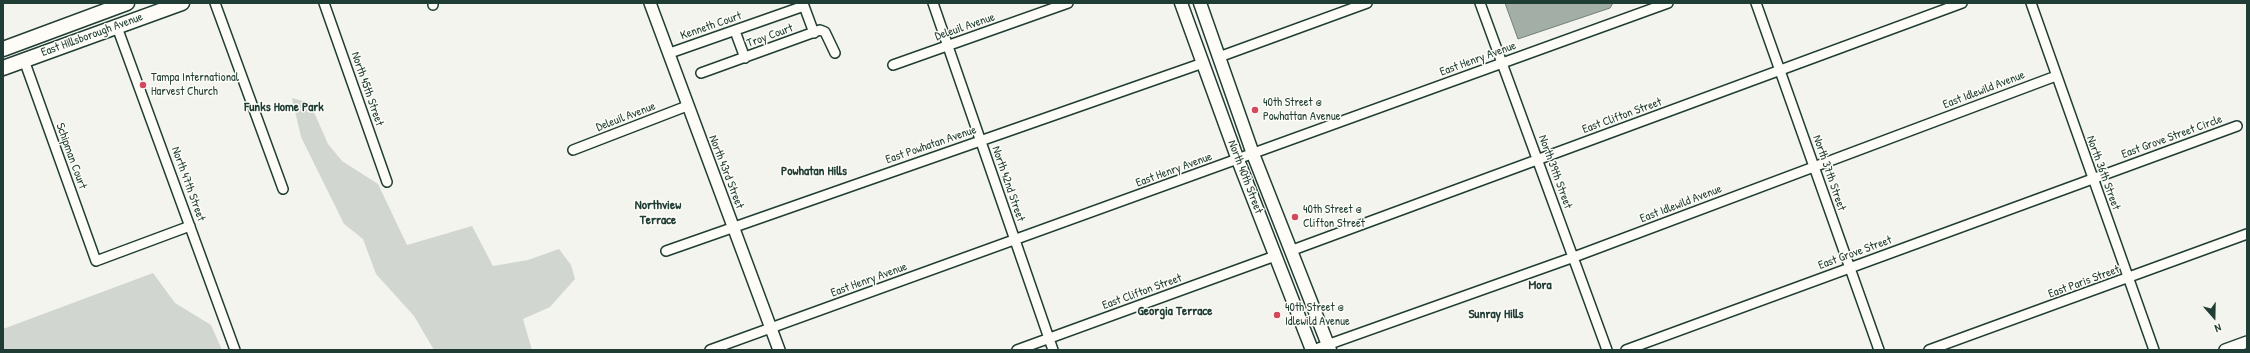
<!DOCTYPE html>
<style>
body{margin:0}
#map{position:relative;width:2250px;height:353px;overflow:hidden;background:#f4f4ef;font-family:"Patrick Hand",sans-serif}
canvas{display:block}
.frame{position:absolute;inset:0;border:4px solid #1f3d34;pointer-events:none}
.north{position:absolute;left:2194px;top:297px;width:40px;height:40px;-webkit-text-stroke:3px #fdfcf7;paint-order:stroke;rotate:160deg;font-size:11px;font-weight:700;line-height:16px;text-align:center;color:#1f3d34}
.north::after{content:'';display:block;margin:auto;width:14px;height:18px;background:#1f3d34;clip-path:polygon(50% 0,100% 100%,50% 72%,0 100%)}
</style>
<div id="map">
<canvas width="2250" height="353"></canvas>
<div class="frame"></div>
<div class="north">N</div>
</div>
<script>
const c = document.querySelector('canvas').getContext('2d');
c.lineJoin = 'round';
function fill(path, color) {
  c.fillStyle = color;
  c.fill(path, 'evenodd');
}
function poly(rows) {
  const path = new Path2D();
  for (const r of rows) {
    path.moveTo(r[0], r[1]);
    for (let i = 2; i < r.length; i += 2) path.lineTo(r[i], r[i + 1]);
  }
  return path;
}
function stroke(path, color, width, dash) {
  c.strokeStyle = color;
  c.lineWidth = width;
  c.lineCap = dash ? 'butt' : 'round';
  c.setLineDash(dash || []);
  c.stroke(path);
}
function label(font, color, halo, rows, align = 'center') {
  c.font = font + ' "Patrick Hand",sans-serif';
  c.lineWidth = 3;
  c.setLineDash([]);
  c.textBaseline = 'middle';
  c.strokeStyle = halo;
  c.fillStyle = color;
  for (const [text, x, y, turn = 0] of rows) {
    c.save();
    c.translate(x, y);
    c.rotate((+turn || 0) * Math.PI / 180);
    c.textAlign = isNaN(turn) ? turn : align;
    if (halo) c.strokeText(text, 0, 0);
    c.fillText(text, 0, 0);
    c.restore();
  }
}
fill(poly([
 [292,98,310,103,328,144,342,161,378,184,407,245,472,226,493,266,528,260,559,249,571,265,575,279,550,307,523,319,532,350,434,350,414,316,376,274,363,239,344,224,301,137],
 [153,273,175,303,211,325,222,350,3,350,3,329]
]), '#d1d6d1');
const water = poly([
 [1505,3,1613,3,1610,8,1518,39,1505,3]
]);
fill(water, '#a3aea7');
stroke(water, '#6e8179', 1);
const minor = poly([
 [215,3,283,189],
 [324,3,387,182],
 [433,3,433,5],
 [933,3,1053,350],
 [1480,3,1607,350],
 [1756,3,1879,350],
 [2031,3,2154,350],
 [117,27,235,350],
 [735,31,745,58],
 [670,53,804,6,814,33],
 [1219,57,1367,3],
 [24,60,96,261,190,226],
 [893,65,1068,3],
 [701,73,820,30,825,32,835,53],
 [573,150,687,106],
 [666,251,1203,63],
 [1290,251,1962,3],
 [710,350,1668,3],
 [1017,350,1275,256],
 [1313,350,1574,257,2056,76],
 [1626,350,2237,126],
 [1929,350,2247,234]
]);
const tertiary = poly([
 [650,3,779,350],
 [2225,350,2247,342]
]);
const secondary = poly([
 [1181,3,1238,160,1312,350],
 [1200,3,1253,154,1330,350]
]);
const primary = poly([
 [3,49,127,3],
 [3,68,182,3]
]);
stroke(minor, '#1f3d34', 12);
stroke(tertiary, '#1f3d34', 14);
stroke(secondary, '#1f3d34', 15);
stroke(primary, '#1f3d34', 17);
stroke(minor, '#fdfcf7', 9);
stroke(tertiary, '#fdfcf7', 11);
stroke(secondary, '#fdfcf7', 12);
stroke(primary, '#fdfcf7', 14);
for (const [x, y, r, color] of [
 [143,85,4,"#d1495b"],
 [1255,110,4,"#d1495b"],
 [1295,217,4,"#d1495b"],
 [1277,315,4,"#d1495b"]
]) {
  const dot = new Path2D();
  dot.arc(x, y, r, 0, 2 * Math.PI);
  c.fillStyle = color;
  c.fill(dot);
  stroke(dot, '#fdfcf7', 1.5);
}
label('12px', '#1f3d34', '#fdfcf7', [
 ["Kenneth Court",711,26,-19],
 ["Deleuil Avenue",965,27,-19],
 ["East Hillsborough Avenue",92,35,-20],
 ["Troy Court",770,36,-20],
 ["East Henry Avenue",1478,59,-20],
 ["North 45th Street",367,89,71],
 ["East Idlewild Avenue",1984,90,-21],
 ["East Clifton Street",1622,116,-20],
 ["Deleuil Avenue",626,117,-21],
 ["East Grove Street Circle",2172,137,-20],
 ["East Powhatan Avenue",931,145,-19],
 ["Schipman Court",71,156,70],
 ["East Henry Avenue",1174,170,-20],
 ["North 43rd Street",726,172,69],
 ["North 39th Street",1555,172,70],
 ["North 37th Street",1829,173,71],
 ["North 36th Street",2103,173,70],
 ["North 40th Street",1245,177,69],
 ["North 47th Street",188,184,70],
 ["North 42nd Street",1008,184,71],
 ["East Idlewild Avenue",1681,204,-21],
 ["East Grove Street",1855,253,-20],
 ["East Henry Avenue",869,280,-20],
 ["East Paris Street",2084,282,-20],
 ["East Clifton Street",1142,292,-20]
]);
label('12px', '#1f3d34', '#fdfcf7', [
 ["Tampa International",151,78],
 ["Harvest Church",151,92],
 ["40th Street @",1263,103],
 ["Powhattan Avenue",1263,117],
 ["40th Street @",1303,210],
 ["Clifton Street",1303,224],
 ["40th Street @",1285,308],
 ["Idlewild Avenue",1285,322]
], 'left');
label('bold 13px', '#1f3d34', '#fdfcf7', [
 ["Funks Home Park",284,108],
 ["Powhatan Hills",814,172],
 ["Northview",658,206],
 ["Terrace",658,221],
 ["Mora",1540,286],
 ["Georgia Terrace",1175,312],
 ["Sunray Hills",1496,315]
]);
</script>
